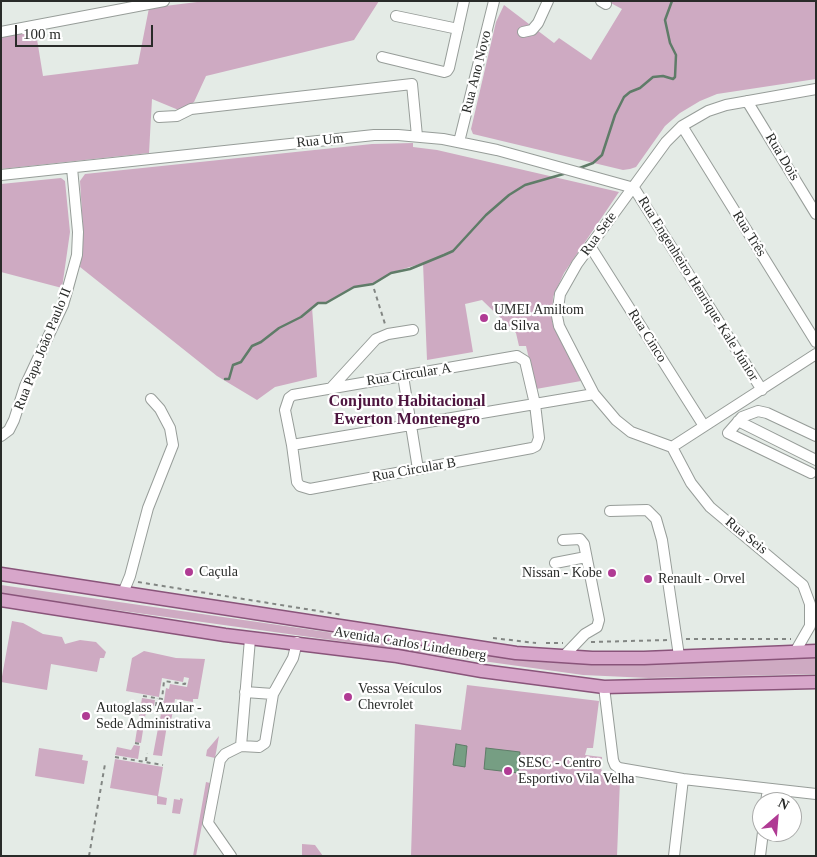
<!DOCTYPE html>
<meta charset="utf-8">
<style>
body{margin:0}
#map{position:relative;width:817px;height:857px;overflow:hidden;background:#e4ebe6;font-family:"Times New Roman",serif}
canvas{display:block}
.frame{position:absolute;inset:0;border:2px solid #292b29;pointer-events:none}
.north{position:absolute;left:752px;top:792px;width:50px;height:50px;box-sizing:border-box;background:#fff;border:1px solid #a9aaa9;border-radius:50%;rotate:27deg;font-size:14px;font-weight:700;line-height:20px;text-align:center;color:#292b29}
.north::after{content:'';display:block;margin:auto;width:18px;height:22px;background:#b03b94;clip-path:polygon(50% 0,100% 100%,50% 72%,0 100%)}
.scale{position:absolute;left:15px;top:25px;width:138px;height:22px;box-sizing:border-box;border:2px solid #292b29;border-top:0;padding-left:6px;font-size:15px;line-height:18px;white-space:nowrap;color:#292b29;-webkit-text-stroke:4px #fff;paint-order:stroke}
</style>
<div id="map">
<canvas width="817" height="857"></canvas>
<div class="frame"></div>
<div class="north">N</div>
<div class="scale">100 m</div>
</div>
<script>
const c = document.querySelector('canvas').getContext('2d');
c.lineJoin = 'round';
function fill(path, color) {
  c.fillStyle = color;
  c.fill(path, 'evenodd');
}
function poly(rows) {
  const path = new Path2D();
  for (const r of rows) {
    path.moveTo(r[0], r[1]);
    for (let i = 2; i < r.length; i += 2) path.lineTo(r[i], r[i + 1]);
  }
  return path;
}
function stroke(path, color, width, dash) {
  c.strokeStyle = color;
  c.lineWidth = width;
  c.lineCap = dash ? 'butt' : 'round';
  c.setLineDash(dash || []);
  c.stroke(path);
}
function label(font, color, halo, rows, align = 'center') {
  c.font = font + ' "Times New Roman",serif';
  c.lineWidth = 4.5;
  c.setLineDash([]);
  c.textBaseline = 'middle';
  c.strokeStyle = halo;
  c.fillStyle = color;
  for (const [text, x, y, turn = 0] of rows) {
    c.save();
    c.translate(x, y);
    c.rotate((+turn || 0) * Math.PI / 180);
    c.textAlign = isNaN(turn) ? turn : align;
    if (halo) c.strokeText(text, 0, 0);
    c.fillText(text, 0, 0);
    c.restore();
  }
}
fill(poly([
 [205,1,379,1,354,40,206,76,194,102,181,111,152,99,149,153,1,169,1,34,35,27,43,76,138,64,149,8],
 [607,1,816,1,816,79,717,94,700,101,680,113,665,126,636,167,630,169,623,170,473,134,471,129,496,22,504,5,554,43,559,38,591,60,622,9],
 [413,143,413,147,437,150,619,192,564,273,553,297,552,322,581,381,536,389,526,346,519,346,516,333,482,300,465,304,473,352,427,360,423,263,390,273,373,284,354,287,326,303,318,303,312,307,317,377,275,387,257,400,217,376,80,267,83,229,80,181,85,174,372,144],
 [61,178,65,181,70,232,62,288,1,272,1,184],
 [1,585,486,655,625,662,816,656,816,674,649,678,583,675,1,594],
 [12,621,23,623,43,634,62,637,65,644,80,640,96,642,106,652,104,658,100,658,97,672,51,664,47,690,1,682],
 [144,651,176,658,205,659,198,699,193,699,193,702,175,699,171,721,160,719,162,708,158,707,159,701,164,701,166,688,169,689,170,684,187,687,189,678,184,677,183,682,162,678,159,697,126,691,132,658],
 [467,685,599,701,593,748,587,748,585,755,602,757,601,768,604,778,620,780,617,856,411,856,415,724,461,730],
 [142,698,155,700,154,706,147,705,141,743,135,742],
 [159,723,167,725,162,756,153,755],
 [219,736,215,758,206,756,207,750],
 [134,745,140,746,138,759,115,755,117,747,131,750],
 [39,748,83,755,82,760,88,761,84,784,35,776],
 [115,759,163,767,158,796,167,798,166,805,157,804,157,796,110,788],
 [206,782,210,783,196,856,193,856],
 [180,798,183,799,180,814,172,813,174,799,180,800],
 [302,844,315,845,323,856,302,856]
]), '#ceaac2');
const water = poly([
 [456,744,467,746,465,767,453,765,456,744],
 [486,748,520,752,518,773,484,769,486,748]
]);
fill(water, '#769e83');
stroke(water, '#5f7c68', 1);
stroke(poly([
 [577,169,593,163,602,155,615,115,624,97,630,92,640,88,653,77,663,76,673,79,675,77,676,55,670,43,665,20,672,1],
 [225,379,229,379,233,365,241,362,252,346,261,342,279,328,301,317,318,303,326,303,354,287,373,284,391,273,410,269,444,255,453,251,486,215,509,195,525,185,567,173]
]), '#5f7c68', 2.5);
const minor = poly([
 [601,1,606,4],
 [396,16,458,29],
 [1,32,164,1],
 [523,32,532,30,538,23,548,1],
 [382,57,444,72,447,71,449,68,464,1],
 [747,101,816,214],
 [159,117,177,116,191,109,412,84,417,136],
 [682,126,816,342],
 [459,142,494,1],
 [1,175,374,135,398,135,443,139,497,150,634,188,762,390],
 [590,246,704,426],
 [517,356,525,361,535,404,539,438,536,446,532,448,310,489,300,486,297,482,292,445,285,410,289,398,293,395,517,356],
 [403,376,418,469],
 [332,387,376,339,388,334,413,330],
 [738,421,816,460],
 [1,436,9,430,14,420,25,386,63,305,69,284,77,255,78,232,72,168],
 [292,445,594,394],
 [672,447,631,432,616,420,594,394,559,326,557,316,560,294,577,264,666,142,682,126,708,111,726,105,816,89],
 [672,447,691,483,710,507,803,585,810,604,810,626,795,652],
 [672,447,816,354],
 [811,473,728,433,742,417,758,411,767,413,816,436],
 [610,511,647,510,656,519,662,540,679,656],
 [563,540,580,539,584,544,599,620,597,627,585,634,564,656],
 [555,563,586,557],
 [123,593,130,576,148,508,173,445,170,428,160,409,151,399],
 [250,639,241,746,259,747,265,743,273,694,293,658,297,642],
 [604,687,613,760,615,765,619,768,683,779,816,794],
 [245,692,273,694],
 [766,802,768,789],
 [231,856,208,823,220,760,225,754,241,746],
 [674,856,683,779],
 [760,856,763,832]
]);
const major = poly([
 [1,574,516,653,592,658,644,658,816,651],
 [1,600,225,635,397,656,482,671,604,687,816,682]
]);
stroke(minor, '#979d99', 12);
stroke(major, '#89547a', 15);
stroke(poly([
 [374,289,385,324],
 [138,582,343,615],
 [493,638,536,643],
 [686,639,791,639],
 [591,642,668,640],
 [546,643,563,643],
 [143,696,162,699,164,681,185,684,186,679],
 [156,706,157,698],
 [135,743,141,744],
 [115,757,163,765],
 [146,761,147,753],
 [89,856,105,764]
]), '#828683', 2, [4, 4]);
stroke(minor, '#fff', 10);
stroke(major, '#d7a6ca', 12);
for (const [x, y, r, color] of [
 [484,318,5,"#b03b94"],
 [189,572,5,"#b03b94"],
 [612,573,5,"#b03b94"],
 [648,579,5,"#b03b94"],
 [348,697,5,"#b03b94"],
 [86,716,5,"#b03b94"],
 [508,771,5,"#b03b94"]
]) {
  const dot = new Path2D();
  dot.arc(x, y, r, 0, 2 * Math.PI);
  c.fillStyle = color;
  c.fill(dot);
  stroke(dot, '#fff', 2);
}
label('14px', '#292b29', '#fff', [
 ["Rua Ano Novo",477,72,-76],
 ["Rua Um",320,141,-6],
 ["Rua Dois",782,157,59],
 ["Rua Sete",599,234,-54],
 ["Rua Três",749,234,58],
 ["Rua Engenheiro Henrique Kale Júnior",698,289,58],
 ["Rua Cinco",647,336,58],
 ["Rua Papa João Paulo II",43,349,-68],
 ["Rua Circular A",409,375,-9],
 ["Rua Circular B",414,470,-10],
 ["Rua Seis",746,536,39],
 ["Avenida Carlos Lindenberg",410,644,9]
]);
label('14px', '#292b29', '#fff', [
 ["UMEI Amiltom",494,310],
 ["da Silva",494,326],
 ["Caçula",199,572],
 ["Nissan - Kobe",602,573,"right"],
 ["Renault - Orvel",658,579],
 ["Vessa Veículos",358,689],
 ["Chevrolet",358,705],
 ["Autoglass Azular -",96,708],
 ["Sede Administrativa",96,724],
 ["SESC - Centro",518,763],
 ["Esportivo Vila Velha",518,779]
], 'left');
label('bold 16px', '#4d153f', '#fff', [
 ["Conjunto Habitacional",407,402],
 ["Ewerton Montenegro",407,420]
]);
</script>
